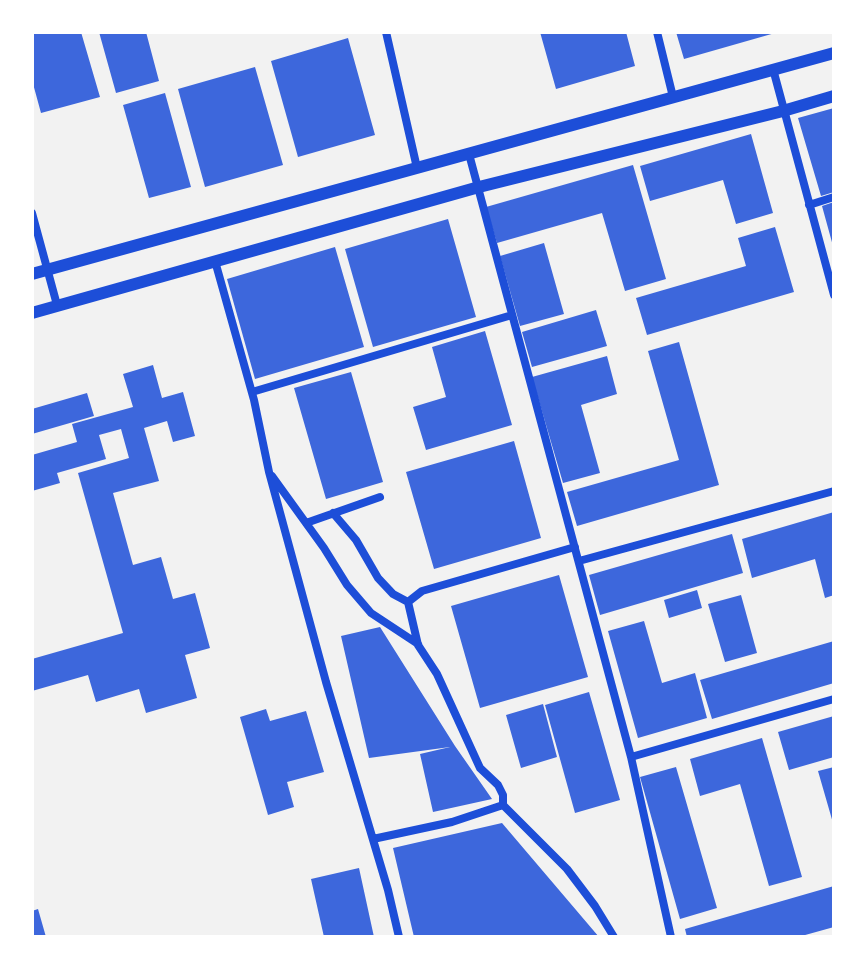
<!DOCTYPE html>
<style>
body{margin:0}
#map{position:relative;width:866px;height:969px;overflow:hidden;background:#f2f2f2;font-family:Helvetica,sans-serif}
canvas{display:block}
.frame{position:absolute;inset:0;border:34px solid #fff;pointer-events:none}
</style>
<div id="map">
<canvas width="866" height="969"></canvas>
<div class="frame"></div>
</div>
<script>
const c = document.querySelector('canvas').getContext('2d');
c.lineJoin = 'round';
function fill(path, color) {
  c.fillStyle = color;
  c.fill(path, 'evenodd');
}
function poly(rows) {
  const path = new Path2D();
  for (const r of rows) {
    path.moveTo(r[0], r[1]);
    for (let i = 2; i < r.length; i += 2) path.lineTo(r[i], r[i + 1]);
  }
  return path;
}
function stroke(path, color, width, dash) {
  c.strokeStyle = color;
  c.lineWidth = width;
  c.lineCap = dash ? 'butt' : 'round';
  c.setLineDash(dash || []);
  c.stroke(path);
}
fill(poly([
 [32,32,81,32,100,97,41,113,32,80],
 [99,32,146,32,159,81,116,93],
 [540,32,626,32,635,66,556,89],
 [676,32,775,32,775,33,684,59],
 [348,38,375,135,298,157,271,61],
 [255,67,283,165,205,187,178,89],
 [165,93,191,187,149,198,123,105],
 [834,108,834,192,821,196,798,118],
 [751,134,773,213,736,224,723,180,650,201,640,166],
 [633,165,666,279,625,291,602,213,497,243,486,207],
 [834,202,834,246,833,246,822,206],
 [448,219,476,317,373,347,345,249],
 [775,227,794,292,647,335,636,298,746,266,738,238],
 [544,243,564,314,520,326,500,256],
 [335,247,364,347,255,379,227,279],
 [596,310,607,346,532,367,522,332],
 [485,331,512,425,426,450,413,407,446,397,432,347],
 [679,342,719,485,577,526,567,492,679,460,648,351],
 [607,356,617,394,581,405,600,473,563,483,532,377],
 [153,365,162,398,183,392,195,436,173,442,167,421,144,428,159,481,113,493,133,565,161,557,173,599,195,593,210,648,185,655,197,698,146,713,139,689,96,702,88,675,32,691,32,659,123,633,78,473,129,458,121,429,99,435,106,459,57,473,60,483,32,491,32,455,77,442,72,424,133,407,123,374],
 [351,372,383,482,326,499,294,388],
 [87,393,94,416,32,434,32,409],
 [514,441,541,538,434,569,406,472],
 [834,512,834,595,825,598,815,559,752,578,742,539],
 [732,534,743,573,600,615,589,575],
 [559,575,588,677,480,708,451,606],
 [697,590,702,608,669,618,664,600],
 [741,595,757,653,725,662,708,604],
 [644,621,662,683,695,673,707,718,638,738,608,631],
 [380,627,455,746,492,799,433,812,420,754,450,747,369,758,341,636],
 [834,641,834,683,712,719,700,680],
 [589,692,620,800,575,813,545,705],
 [543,704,557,757,521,768,506,715],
 [266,709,270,721,306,711,324,772,287,782,294,807,268,815,240,717],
 [834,716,834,757,789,770,778,732],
 [762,738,802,877,769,886,740,784,700,796,690,759],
 [676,767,717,908,680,919,640,777],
 [834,767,834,823,833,823,818,771],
 [502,823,599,937,414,937,393,848],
 [359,868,374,937,324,937,311,879],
 [834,886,834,927,798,937,687,937,685,929],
 [38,909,46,937,32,937,32,911]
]), '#3d67dc');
stroke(poly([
 [386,32,417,168],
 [657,32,673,97],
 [773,69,834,295],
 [469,154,631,757,671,937],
 [809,205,834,197],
 [32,213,57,305],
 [215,261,254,400,269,472,326,682,388,890,399,937],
 [252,392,512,315],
 [272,476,324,548,347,585,371,613,418,644],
 [333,513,356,540,378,578,393,594,408,602],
 [306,523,380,497],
 [579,561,834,491],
 [631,757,834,699],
 [503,805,567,869,595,906,614,937],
 [373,839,452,822,503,805,503,795,498,785,480,768,437,674,418,645,408,602,422,591,575,547]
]), '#1d4ed8', 8);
stroke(poly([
 [32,274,834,53],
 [32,313,479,187,783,111,834,96]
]), '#1d4ed8', 12);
</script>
